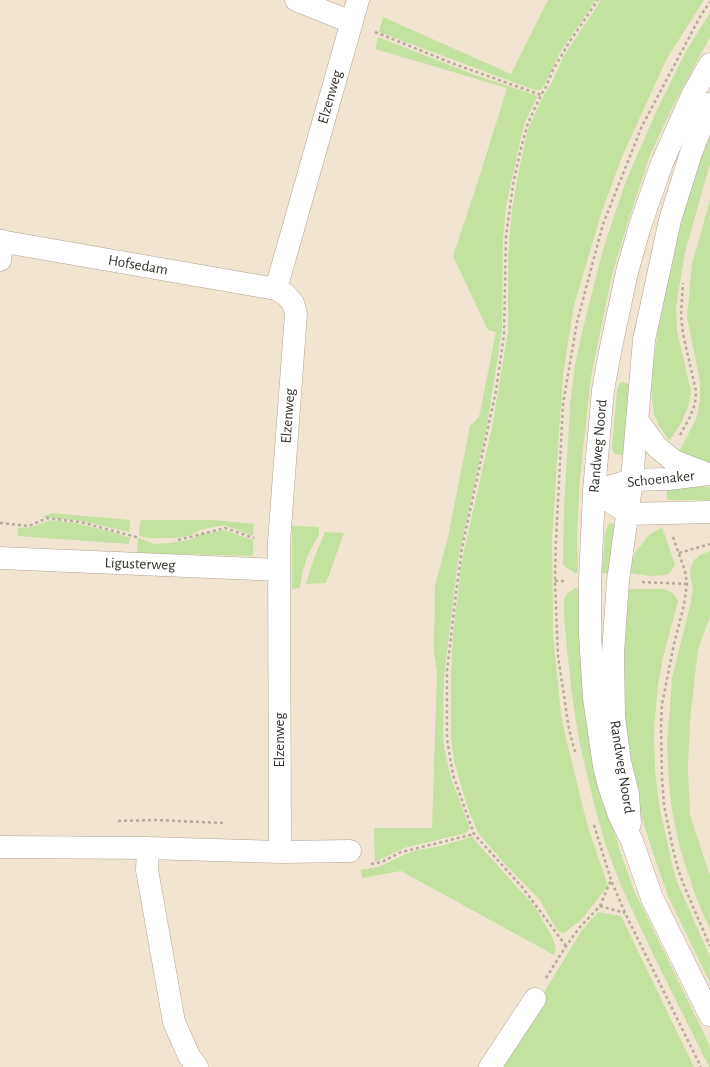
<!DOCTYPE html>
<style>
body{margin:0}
canvas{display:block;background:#f1e4d1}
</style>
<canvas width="710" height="1067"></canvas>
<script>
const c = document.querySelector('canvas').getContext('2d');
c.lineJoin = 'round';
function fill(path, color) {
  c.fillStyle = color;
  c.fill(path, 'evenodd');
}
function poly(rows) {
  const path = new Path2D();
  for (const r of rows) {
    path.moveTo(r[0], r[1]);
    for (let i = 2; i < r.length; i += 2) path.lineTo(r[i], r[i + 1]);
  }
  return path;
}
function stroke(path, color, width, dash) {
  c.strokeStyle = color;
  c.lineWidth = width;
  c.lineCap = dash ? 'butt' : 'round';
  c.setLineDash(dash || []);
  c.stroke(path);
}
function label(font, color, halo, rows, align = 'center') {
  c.font = font + ' "Alegreya Sans",sans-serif';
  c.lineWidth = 3.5;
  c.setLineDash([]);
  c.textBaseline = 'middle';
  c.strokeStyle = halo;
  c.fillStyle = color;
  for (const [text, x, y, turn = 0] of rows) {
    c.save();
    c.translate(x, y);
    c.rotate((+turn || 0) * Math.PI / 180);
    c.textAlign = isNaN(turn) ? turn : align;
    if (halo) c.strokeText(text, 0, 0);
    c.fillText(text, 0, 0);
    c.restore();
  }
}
fill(poly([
 [548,0,596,0,561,51,544,86,540,90,534,90,379,32,383,17,511,74],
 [601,0,704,0,666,60,622,157,602,211,574,305,563,375,552,538,553,636,561,715,565,734,587,824,608,886,582,919,564,933,557,930,539,899,505,864,478,833,467,806,454,761,451,738,451,672,453,633,462,559,492,427,508,332,508,255,512,209,519,169,528,129,541,100,553,80,563,57],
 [710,13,710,37,674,104,650,155,627,225,612,275,591,377,580,477,577,536,578,573,575,573,567,568,563,564,564,509,570,405,575,365,584,324,604,246,626,181,656,112,686,51],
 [378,37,475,75,538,96,526,120,522,133,506,207,503,239,502,331,487,426,458,561,444,678,443,730,444,747,451,778,470,828,466,833,404,848,375,862,374,828,432,828,437,672,434,650,435,586,448,537,470,426,479,417,496,332,488,330,453,256,479,178,507,88,375,49],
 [710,133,710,164,685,252,676,307,677,331,691,391,688,407,681,423,670,440,668,439,659,426,654,414,650,384,663,297,691,184],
 [710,200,710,462,702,461,680,452,680,450,696,419,700,400,700,381,687,318,692,264],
 [623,382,628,384,631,386,624,454,621,455,615,454,612,448,617,390,620,383],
 [668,485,710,487,710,500,668,500,667,498,667,486],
 [52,513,130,520,129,532,81,521,42,517],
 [50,520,75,523,116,533,130,538,129,544,18,536,18,528,32,527],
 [142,520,213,520,254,524,253,536,224,525,200,530,188,536,177,538,150,538,139,536,140,521],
 [611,523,614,524,617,527,612,574,603,573,602,572,605,533,608,525],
 [292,526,319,527,319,534,308,555,303,570,300,588,292,589],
 [662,527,675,564,671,571,667,575,650,576,628,573,631,562,636,551,649,535],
 [224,530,253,540,253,556,137,553,138,538,155,544,169,543,189,540,199,535],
 [325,532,344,533,326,583,306,584,313,561],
 [710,551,710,617,698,649,690,720,688,768,690,815,710,876,710,929,697,900,680,849,672,810,669,783,667,743,672,678,690,606,693,589,690,574,691,567,694,560,700,555],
 [575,588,578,589,585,690,600,784,619,848,634,890,710,1046,710,1067,709,1067,653,954,622,888,606,846,594,804,579,740,571,688,564,618,564,600,567,594],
 [626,589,664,589,671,592,675,596,678,601,663,657,658,685,654,729,655,770,659,805,675,877,710,957,710,983,668,896,652,850,635,796,626,744,624,695,623,644],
 [472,837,534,906,552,936,556,949,554,955,401,871,362,878,361,870,378,867,404,855,417,850,437,847],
 [598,912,621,916,694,1067,495,1067,534,1009,582,930]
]), '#c3e2a0');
const minor = poly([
 [296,0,351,22],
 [0,241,276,289],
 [0,260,2,241],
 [0,558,279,570],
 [0,847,148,848,280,852,350,851],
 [148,848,147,870,174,1022,189,1056,197,1067],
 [280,852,279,542,296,314,293,303,286,295,276,289,358,0],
 [490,1067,535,999]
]);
const major = poly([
 [710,64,692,96,662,163,640,226,627,272,610,352,603,390,594,491,590,581,590,634,594,698,604,766,609,786,619,815,632,841,652,898,710,1015],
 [637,420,657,447,674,461,705,473],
 [594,491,629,514,710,512],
 [594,491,632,480,668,479,710,474],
 [630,824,628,794,620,762,614,717,613,653,618,581,632,480,644,340,670,220,691,153,710,104]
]);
stroke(minor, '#b0a492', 23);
stroke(major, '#b0a492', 23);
stroke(poly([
 [375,32,454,64,541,95],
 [680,435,690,417,695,404,696,391,683,334,681,315,683,283],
 [0,523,29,526,47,518,80,522,140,538],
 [673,537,685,571,687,584,684,605,674,644,662,704,661,728,662,778,664,805,673,849,678,869,685,888,710,946],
 [178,540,225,528,254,538],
 [679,553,710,544],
 [555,581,565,581],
 [642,582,687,584],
 [575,752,569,729,558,656,555,581,556,540,563,404,577,322,603,224,642,126,701,15,710,2],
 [118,821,155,820,223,823],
 [594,825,611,880,625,913,701,1067],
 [371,864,382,862,401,852,410,850,474,834],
 [600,906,625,913],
 [566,946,522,887,474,834,453,775,447,739,447,671,456,593,462,548,496,391,504,334,506,236,513,185,521,148,528,123,541,95,546,87,553,70,570,41,598,0],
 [546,978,566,946,580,927,600,906,611,880]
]), '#b6ab9c', 2.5, [3, 3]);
stroke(minor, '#fff', 22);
stroke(major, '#fff', 22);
label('15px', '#343028', '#fff', [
 ["Elzenweg",330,97,-74],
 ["Hofsedam",138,265,10],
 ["Elzenweg",288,416,-86],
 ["Randweg Noord",598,446,-85],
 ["Schoenaker",661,479,-6],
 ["Ligusterweg",140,564,2],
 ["Elzenweg",279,740,-90],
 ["Randweg Noord",622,767,81]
]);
</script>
